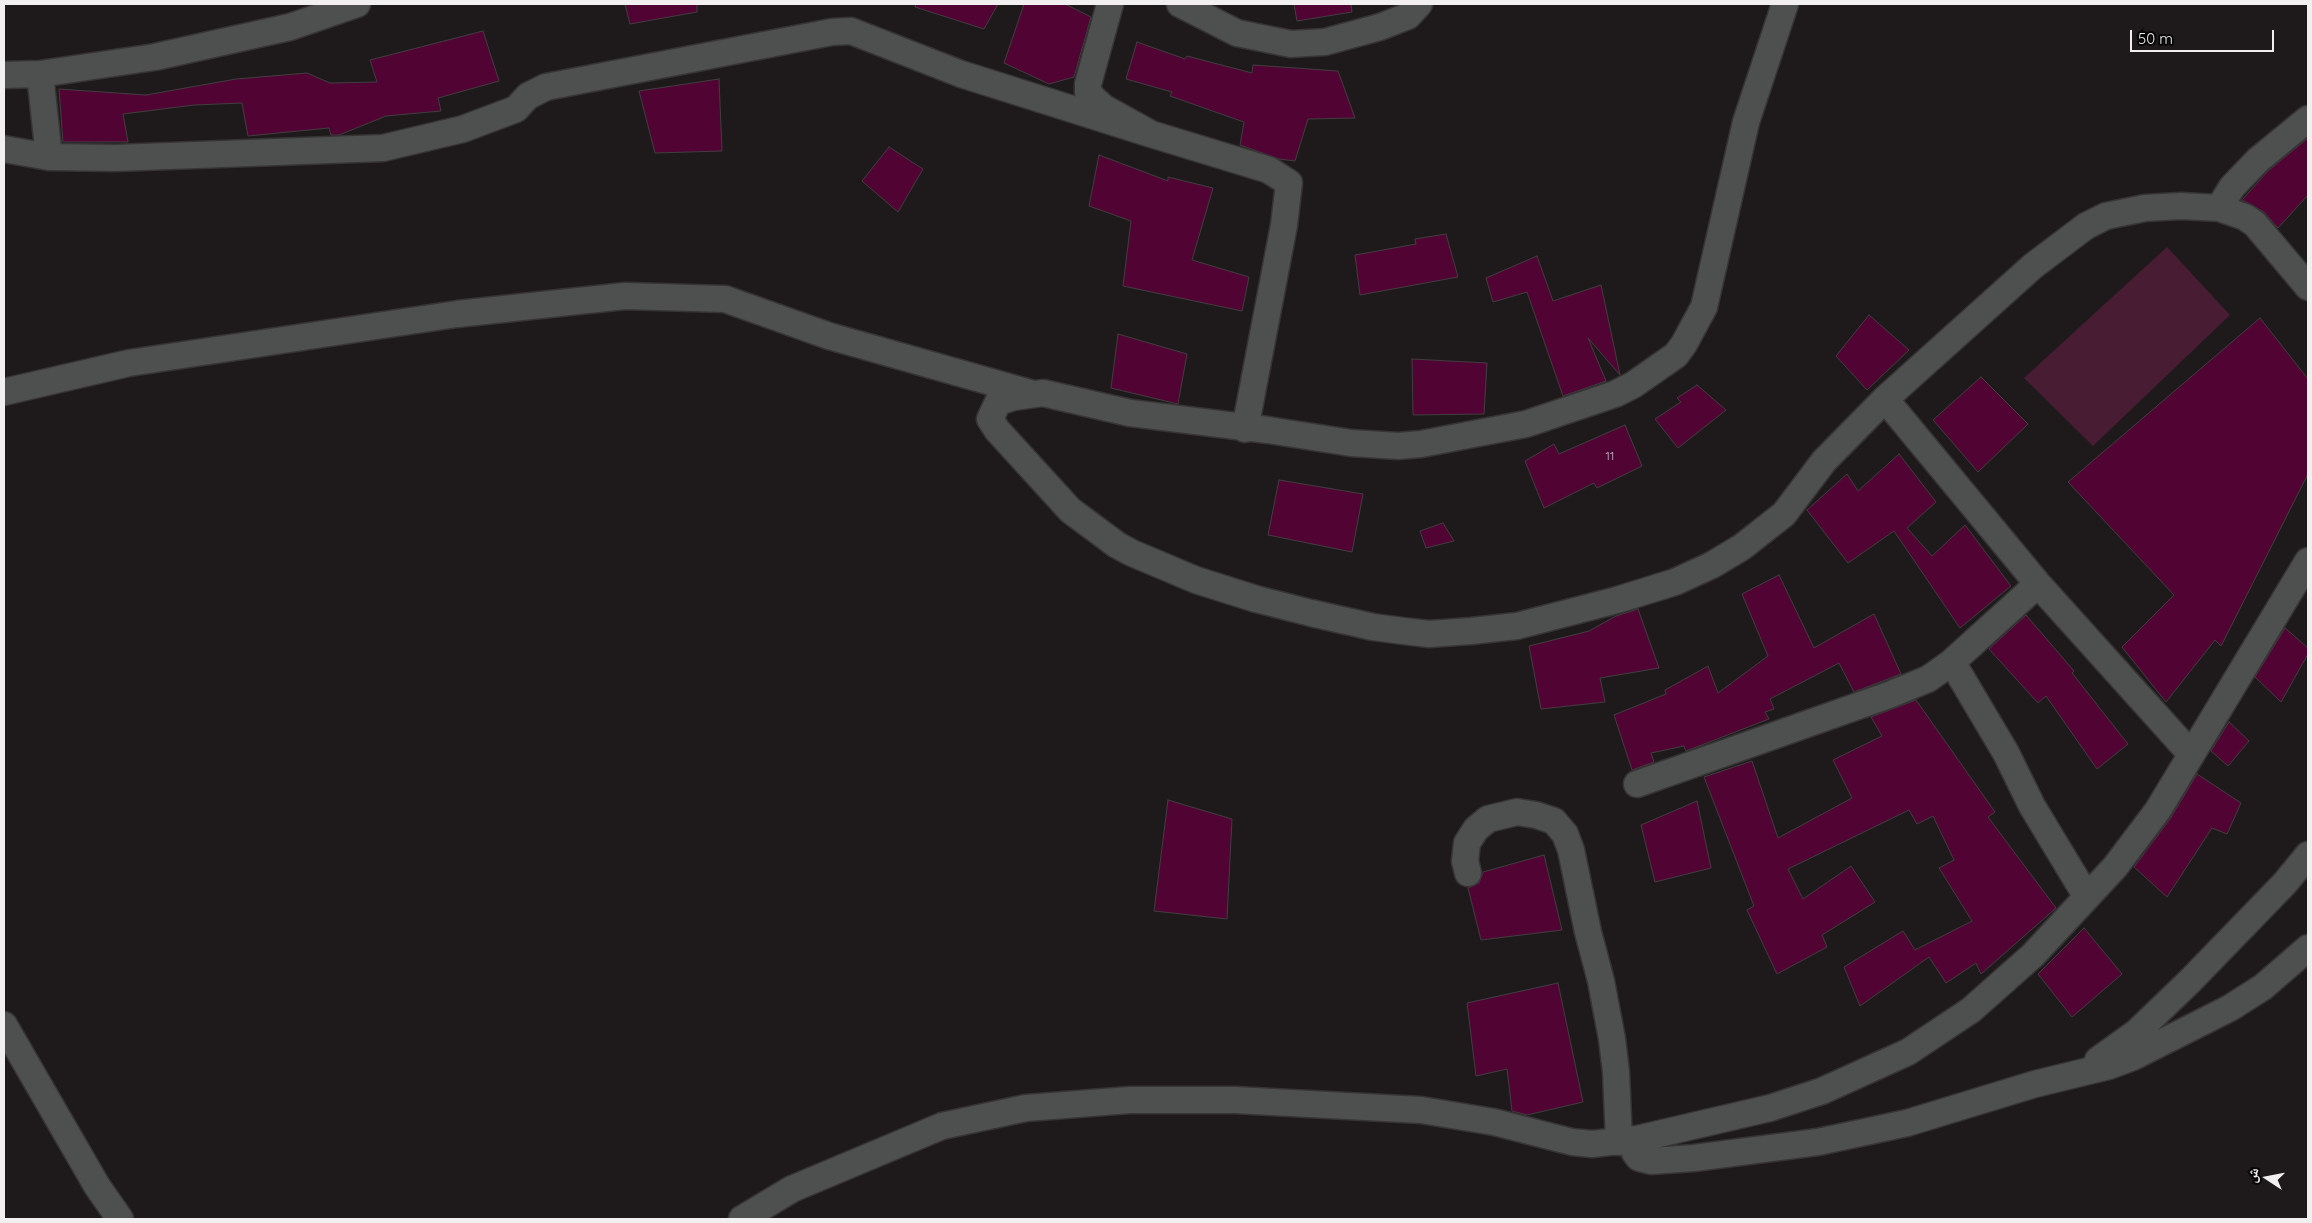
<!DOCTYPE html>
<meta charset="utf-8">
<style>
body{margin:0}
#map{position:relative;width:2312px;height:1223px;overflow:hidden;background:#1e1a1c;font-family:Quicksand,"Noto Naskh Arabic",sans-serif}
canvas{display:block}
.frame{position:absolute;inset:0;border:5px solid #f2eff0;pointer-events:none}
.north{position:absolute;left:2242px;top:1153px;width:50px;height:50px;-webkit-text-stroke:4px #070606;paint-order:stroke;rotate:281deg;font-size:14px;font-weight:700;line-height:20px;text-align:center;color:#f2eff0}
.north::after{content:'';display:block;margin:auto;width:18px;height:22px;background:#f2eff0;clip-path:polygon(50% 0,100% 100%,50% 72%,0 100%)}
.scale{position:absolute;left:2130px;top:30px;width:144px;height:22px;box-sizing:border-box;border:2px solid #f2eff0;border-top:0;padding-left:6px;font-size:15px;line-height:18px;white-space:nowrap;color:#f2eff0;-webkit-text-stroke:4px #070606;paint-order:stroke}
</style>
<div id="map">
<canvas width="2312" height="1223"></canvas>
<div class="frame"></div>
<div class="north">ش</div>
<div class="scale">50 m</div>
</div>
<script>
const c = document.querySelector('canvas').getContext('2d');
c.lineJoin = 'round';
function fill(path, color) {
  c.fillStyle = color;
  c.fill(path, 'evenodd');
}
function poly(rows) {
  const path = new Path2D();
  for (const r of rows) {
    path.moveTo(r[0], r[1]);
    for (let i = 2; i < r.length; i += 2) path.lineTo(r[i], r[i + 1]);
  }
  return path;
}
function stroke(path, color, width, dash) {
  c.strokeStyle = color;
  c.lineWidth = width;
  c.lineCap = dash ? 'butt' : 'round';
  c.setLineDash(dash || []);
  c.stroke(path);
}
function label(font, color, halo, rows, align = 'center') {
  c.font = font + ' Quicksand,sans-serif';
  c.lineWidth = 4.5;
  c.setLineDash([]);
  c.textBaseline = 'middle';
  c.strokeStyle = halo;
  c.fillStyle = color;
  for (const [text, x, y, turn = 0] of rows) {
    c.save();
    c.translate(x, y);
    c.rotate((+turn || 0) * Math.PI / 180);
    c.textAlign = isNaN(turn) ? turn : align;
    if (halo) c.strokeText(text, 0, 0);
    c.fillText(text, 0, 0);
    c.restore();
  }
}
fill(poly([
 [2167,247,2230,315,2093,446,2024,378]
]), '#481c33');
const building = poly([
 [625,4,697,4,697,12,630,24,625,4],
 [916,4,998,4,984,29,915,7,916,4],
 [1024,4,1065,4,1091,17,1074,77,1049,84,1004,63,1024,4],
 [1294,4,1351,4,1352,12,1297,21,1294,4],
 [483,31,499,81,438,98,441,111,386,116,339,135,331,135,329,128,248,136,242,103,194,105,123,114,128,142,63,142,59,89,146,95,236,79,307,73,330,83,377,82,370,60,483,31],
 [1137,42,1185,59,1187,56,1252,73,1253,65,1338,71,1355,118,1308,119,1295,161,1279,159,1240,145,1244,122,1170,96,1172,92,1126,79,1137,42],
 [719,79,722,151,655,153,639,91,719,79],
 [2308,138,2308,195,2278,228,2264,212,2242,200,2268,171,2308,138],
 [889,147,923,169,898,212,862,181,889,147],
 [1099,155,1168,181,1168,177,1213,188,1192,260,1249,277,1242,311,1123,286,1131,221,1089,206,1099,155],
 [1446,234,1458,277,1360,295,1355,255,1416,244,1415,239,1446,234],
 [1537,256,1553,301,1601,285,1620,375,1588,338,1606,381,1563,396,1527,292,1493,302,1486,278,1537,256],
 [1869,315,1909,350,1867,390,1836,356,1869,315],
 [2260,318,2308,379,2308,474,2221,646,2215,640,2166,702,2122,647,2174,595,2068,482,2260,318],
 [1118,334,1187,354,1178,404,1111,388,1118,334],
 [1412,359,1487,363,1484,414,1413,415,1412,359],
 [1981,377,2028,424,1978,472,1933,420,1981,377],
 [1697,385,1726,410,1678,448,1655,419,1681,402,1677,398,1697,385],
 [1625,425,1642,466,1597,488,1594,483,1544,508,1525,461,1554,444,1559,454,1625,425],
 [1899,454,1936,502,1907,528,1932,556,1965,525,2011,586,1960,628,1894,531,1848,563,1807,510,1847,474,1858,491,1899,454],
 [1279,480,1363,494,1352,552,1268,535,1279,480],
 [1443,523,1454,541,1426,548,1420,531,1443,523],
 [1779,575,1814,648,1874,614,1901,674,1854,692,1839,663,1770,699,1774,709,1765,712,1769,719,1686,751,1684,746,1651,753,1654,762,1632,770,1614,715,1666,694,1665,690,1708,666,1718,693,1768,656,1742,594,1779,575],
 [1638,609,1659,668,1600,678,1605,702,1541,709,1529,646,1589,631,1616,616,1638,609],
 [2026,615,2074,671,2072,673,2128,744,2097,769,2046,696,2038,703,1989,649,2026,615],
 [2285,628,2308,648,2308,654,2281,702,2255,677,2285,628],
 [1916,700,1995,812,1988,817,2056,908,1981,974,1976,963,1946,983,1929,957,1860,1006,1844,967,1903,931,1915,950,1972,921,1939,868,1954,860,1933,816,1917,824,1909,810,1788,869,1803,899,1851,866,1875,902,1822,935,1827,947,1777,974,1747,910,1754,906,1704,777,1752,761,1778,838,1852,798,1833,760,1882,736,1871,717,1916,700],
 [2229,722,2249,741,2228,766,2211,751,2229,722],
 [2197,774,2241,803,2227,834,2212,828,2167,897,2134,867,2170,819,2197,774],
 [1168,800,1232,819,1227,919,1154,911,1168,800],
 [1697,801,1711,868,1655,882,1641,825,1697,801],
 [1544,855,1562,930,1481,940,1468,888,1479,883,1483,872,1544,855],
 [2084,928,2122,974,2072,1017,2038,974,2084,928],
 [1558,983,1583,1102,1527,1115,1512,1111,1507,1069,1476,1076,1467,1003,1558,983]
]);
fill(building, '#510434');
stroke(building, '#423e40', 1);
const minor = poly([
 [1110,4,1088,84,1088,92,1093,98,1104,108,1151,134,1269,170,1289,183,1284,225,1245,429],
 [1180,4,1237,33,1291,44,1325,42,1380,27,1408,16,1419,4],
 [1785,4,1746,122,1704,307,1684,344,1676,355,1633,385,1615,394,1526,424,1421,444,1398,446,1351,443,1268,430,1130,413,1043,393,1014,397,998,402,990,419,997,430,1070,510,1117,545,1132,553,1196,580,1256,599,1311,613,1373,627,1403,631,1429,634,1471,631,1517,626,1617,600,1675,582,1712,565,1742,547,1784,514,1824,461,1885,399,2033,266,2086,226,2106,216,2145,208,2181,206,2219,208,2245,217,2255,224,2308,287],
 [40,74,49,157],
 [4,75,40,74,155,57,290,27,357,4],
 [4,149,49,157,116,158,383,148,463,129,516,109,528,96,546,87,832,32,851,31,961,74,1151,134],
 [2219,208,2232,187,2258,160,2308,119],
 [4,392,129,363,457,314,625,296,725,299,829,336,1030,393],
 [1885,399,2038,584,2191,754],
 [1952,662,2006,753,2032,806,2087,897],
 [1637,784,1889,695,1928,679,1952,662,2038,584],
 [1468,873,1465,861,1467,843,1476,829,1488,819,1517,812,1536,815,1554,821,1565,834,1571,850,1588,932,1601,981,1612,1039,1616,1072,1619,1142],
 [4,1025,97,1186,120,1219],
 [2098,1060,2137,1032,2190,981,2285,883,2308,855],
 [1637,1139,1635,1153,1639,1158,1651,1161,1694,1158,1818,1142,1907,1123,2035,1084,2109,1066,2133,1057,2230,1008,2263,987,2308,948],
 [742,1219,792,1189,942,1126,1026,1108,1130,1100,1235,1100,1421,1110,1494,1122,1572,1142,1592,1144,1637,1139,1770,1108,1822,1091,1908,1052,1971,1010,2033,955,2115,867,2158,810,2308,561]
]);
stroke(minor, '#373435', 29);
stroke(minor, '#4e4f4f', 26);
label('12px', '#cab4c1', null, [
 ["11",1610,456]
]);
</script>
